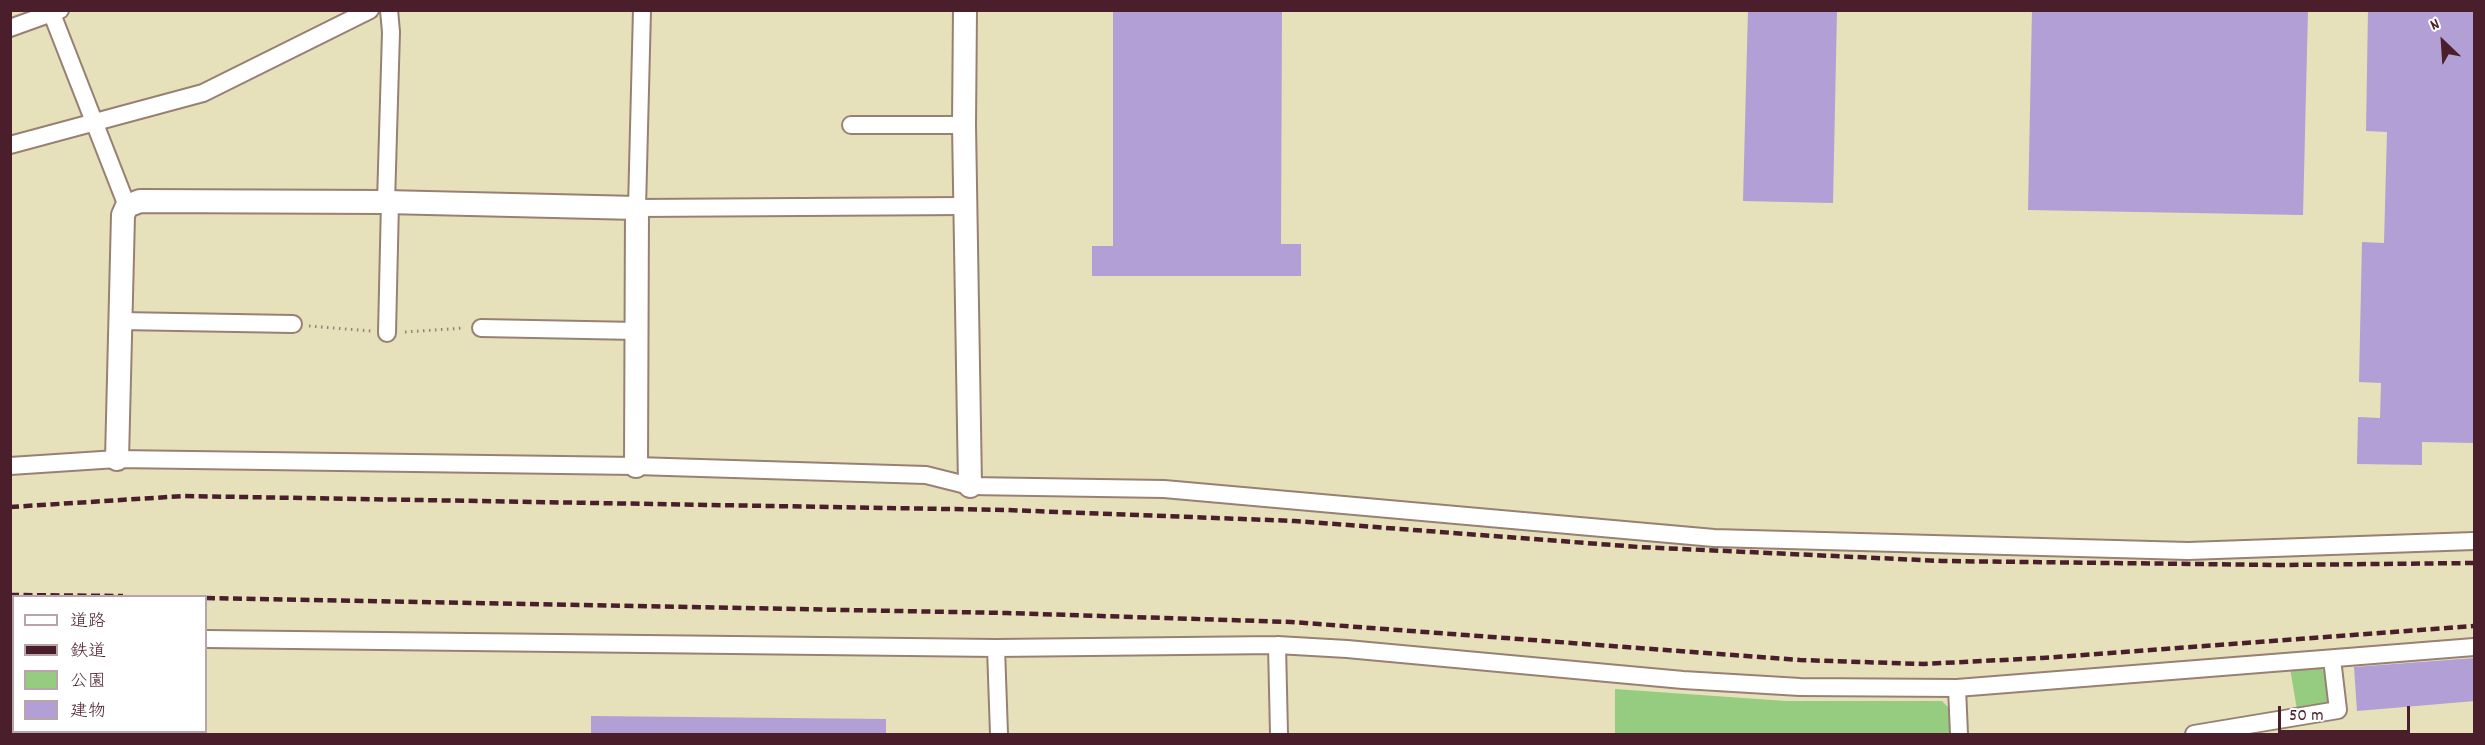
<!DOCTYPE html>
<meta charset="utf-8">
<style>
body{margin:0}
#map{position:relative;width:2485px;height:745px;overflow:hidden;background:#e6e0bb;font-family:Dekko,"Klee One",sans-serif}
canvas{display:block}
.frame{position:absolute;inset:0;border:12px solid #4a1f2b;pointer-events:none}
.legend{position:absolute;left:12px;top:595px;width:195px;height:138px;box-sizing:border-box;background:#fff;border:2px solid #b7a5aa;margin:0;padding:8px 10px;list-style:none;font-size:18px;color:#4a1f2b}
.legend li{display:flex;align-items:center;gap:12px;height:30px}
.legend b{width:30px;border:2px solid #b7a5aa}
.north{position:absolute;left:2413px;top:12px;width:60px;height:60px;-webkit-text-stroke:4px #fff;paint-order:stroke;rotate:335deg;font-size:16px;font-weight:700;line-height:24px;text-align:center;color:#4a1f2b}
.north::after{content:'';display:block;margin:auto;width:21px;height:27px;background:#4a1f2b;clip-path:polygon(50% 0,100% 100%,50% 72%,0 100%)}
.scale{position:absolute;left:2278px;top:706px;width:132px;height:27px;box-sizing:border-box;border:3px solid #4a1f2b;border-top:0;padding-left:8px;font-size:18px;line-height:21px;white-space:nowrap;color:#4a1f2b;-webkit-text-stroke:4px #fff;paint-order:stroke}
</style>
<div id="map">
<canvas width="2485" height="745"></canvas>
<div class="frame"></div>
<ul class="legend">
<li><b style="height:8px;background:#fff"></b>道路</li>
<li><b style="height:8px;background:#4a1f2b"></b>鉄道</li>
<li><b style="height:16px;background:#95cc7f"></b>公園</li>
<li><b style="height:16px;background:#b19fd5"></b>建物</li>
</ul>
<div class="north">N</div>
<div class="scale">50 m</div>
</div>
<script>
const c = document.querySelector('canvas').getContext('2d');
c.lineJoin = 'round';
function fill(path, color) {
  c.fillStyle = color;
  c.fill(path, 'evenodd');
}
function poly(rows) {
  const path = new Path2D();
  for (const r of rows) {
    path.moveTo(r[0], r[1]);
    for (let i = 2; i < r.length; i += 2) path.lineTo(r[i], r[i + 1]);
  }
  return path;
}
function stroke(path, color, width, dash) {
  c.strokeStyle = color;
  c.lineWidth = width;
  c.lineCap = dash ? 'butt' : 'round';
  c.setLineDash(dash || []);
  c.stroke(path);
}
fill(poly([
 [2318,666,2326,673,2329,700,2323,708,2297,710,2290,668],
 [1615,689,1786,701,1942,701,1949,708,1950,734,1615,734]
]), '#95cc7f');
fill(poly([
 [1113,10,1282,10,1281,244,1301,244,1301,276,1092,276,1092,246,1113,246],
 [1748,10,1837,10,1833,203,1743,201],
 [2032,10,2308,10,2303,215,2028,210],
 [2368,10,2475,10,2475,443,2422,442,2422,465,2357,464,2358,417,2380,418,2381,383,2359,382,2362,242,2384,243,2387,132,2366,131],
 [2475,658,2475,701,2357,711,2354,667],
 [591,716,886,719,886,735,591,735]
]), '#b19fd5');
const street = poly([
 [642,10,637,208,966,206],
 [52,14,127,206],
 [10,28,60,10],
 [851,125,964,125],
 [10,145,203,93,370,10],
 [386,202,391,32,389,10],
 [120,321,293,324],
 [481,328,637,331],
 [387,333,390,202],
 [10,466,117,459,636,466,926,475,970,486,1164,489,1714,538,2188,551,2474,541],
 [206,639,996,648,1277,645,1347,649,1683,680,1800,687,1957,688,2474,647],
 [10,640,14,640],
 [1277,645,1279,734],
 [996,648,999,734],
 [1957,688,1959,734],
 [150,732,150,734],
 [2194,734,2338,710,2332,659]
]);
const secondary = poly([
 [965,10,964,125,970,486],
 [117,459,123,215,127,206,140,201,386,202,637,208,636,466]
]);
stroke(street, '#988073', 20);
stroke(secondary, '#988073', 26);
stroke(poly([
 [309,326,371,331],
 [405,332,464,328]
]), '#988073', 3, [1.5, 4.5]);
stroke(street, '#fff', 16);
stroke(secondary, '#fff', 22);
stroke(poly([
 [10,507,184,496,1006,510,1295,521,1639,547,1942,561,2280,565,2474,563],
 [10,595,123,596],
 [206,598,1007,613,1291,622,1800,660,1923,664,2042,658,2474,626]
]), '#4a1f2b', 4.5, [9, 4.5]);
</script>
